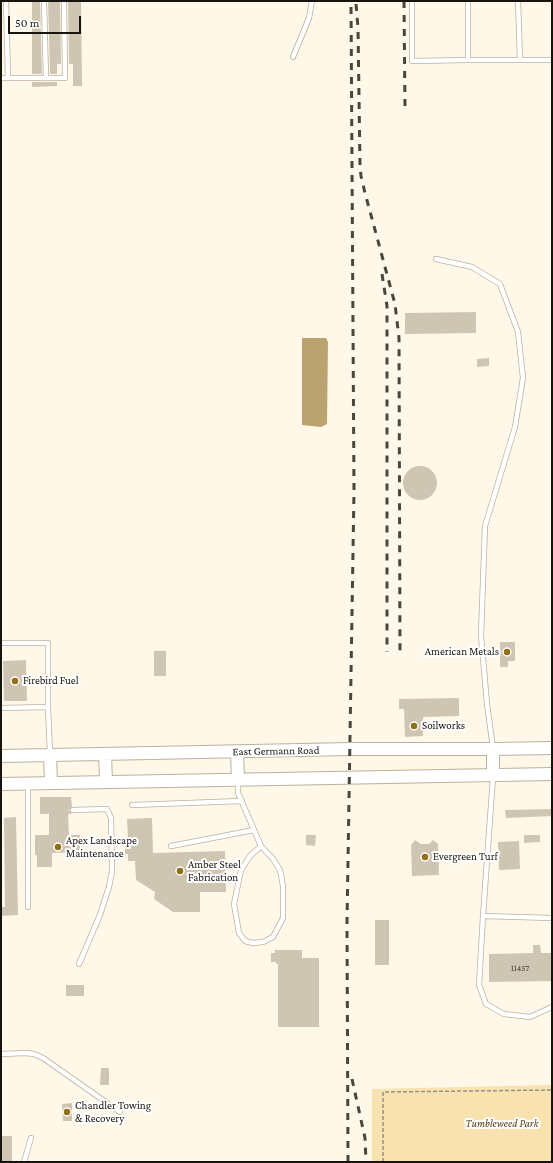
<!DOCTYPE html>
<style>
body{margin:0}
#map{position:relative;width:553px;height:1163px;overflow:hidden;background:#fff8e8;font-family:"Crimson Pro",serif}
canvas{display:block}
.frame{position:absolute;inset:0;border:2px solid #17140d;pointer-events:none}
.scale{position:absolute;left:8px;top:16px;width:73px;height:18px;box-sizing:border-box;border:2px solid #17140d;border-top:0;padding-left:5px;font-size:12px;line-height:14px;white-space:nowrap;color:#17140d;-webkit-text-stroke:3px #fff;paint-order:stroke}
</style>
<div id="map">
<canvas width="553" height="1163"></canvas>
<div class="frame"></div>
<div class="scale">50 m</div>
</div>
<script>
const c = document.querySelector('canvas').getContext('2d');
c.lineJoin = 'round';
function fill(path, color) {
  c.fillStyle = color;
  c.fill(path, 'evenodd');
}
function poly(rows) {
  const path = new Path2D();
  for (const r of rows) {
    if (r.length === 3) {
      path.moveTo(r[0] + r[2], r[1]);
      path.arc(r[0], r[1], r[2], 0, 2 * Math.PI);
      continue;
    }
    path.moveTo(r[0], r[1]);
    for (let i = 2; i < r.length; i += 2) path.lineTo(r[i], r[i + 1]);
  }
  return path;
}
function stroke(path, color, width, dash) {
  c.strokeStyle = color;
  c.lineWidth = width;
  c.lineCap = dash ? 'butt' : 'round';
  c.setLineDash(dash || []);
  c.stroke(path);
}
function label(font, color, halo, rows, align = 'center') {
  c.font = font + ' "Crimson Pro",serif';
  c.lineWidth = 4;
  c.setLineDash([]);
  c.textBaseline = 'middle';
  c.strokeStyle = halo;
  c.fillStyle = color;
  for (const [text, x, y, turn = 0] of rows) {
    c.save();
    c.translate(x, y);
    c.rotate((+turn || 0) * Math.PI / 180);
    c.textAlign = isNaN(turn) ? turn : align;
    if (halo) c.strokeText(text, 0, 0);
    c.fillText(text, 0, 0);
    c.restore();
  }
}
fill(poly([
 [552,1085,552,1162,372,1162,372,1089]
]), '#f7e2b0');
fill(poly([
 [302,338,326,338,328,342,327,424,321,427,302,425]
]), '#baa36f');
fill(poly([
 [32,1,40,1,42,74,32,74],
 [48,1,60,1,61,64,57,64,57,74,50,74],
 [68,1,81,1,82,86,73,86,73,64,69,64],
 [32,82,57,82,57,86,32,87],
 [476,312,476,333,405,334,405,313],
 [489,358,489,366,477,367,477,359],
 [420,483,17],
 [500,642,515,642,515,661,508,661,508,667,500,667],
 [154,651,166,651,166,676,154,676],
 [26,660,27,701,4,701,3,661],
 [459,698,459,716,423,717,423,736,405,737,404,709,399,709,399,699],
 [40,797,71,797,72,807,69,810,72,814,68,814,69,835,80,835,80,852,52,853,52,867,37,867,37,855,35,855,35,835,49,835,49,814,40,814],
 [552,809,552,816,506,818,505,810],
 [16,817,18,915,1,916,1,907,5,907,4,818],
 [152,818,153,853,225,851,226,892,200,892,200,912,173,912,154,899,155,892,136,880,135,861,128,861,128,854,125,854,125,838,128,838,127,819],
 [306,835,316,835,315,846,306,845],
 [524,835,540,835,540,842,524,843],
 [415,840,421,844,429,844,433,840,438,844,439,875,412,876,411,845],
 [519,841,520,869,499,870,498,842],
 [375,920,389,920,389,965,375,965],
 [533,945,540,945,541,953,552,953,552,981,489,982,489,954,533,953],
 [275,950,302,950,302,958,319,958,319,1027,278,1027,278,964,276,964,276,962,271,962,271,953,275,953],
 [66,985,84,985,84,996,66,996],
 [101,1068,109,1068,109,1085,100,1085],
 [72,1103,72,1121,63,1121,62,1104],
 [1,1136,12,1136,12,1162,1,1162]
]), '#cec6b3');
const lane = poly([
 [6,1,8,78],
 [44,1,46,78],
 [412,1,412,61,468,60],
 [468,1,468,60,520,60],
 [518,1,520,60,552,60],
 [293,57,309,18,312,1],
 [1,78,65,78,64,1],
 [436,259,472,267,500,284,518,332,523,378,515,427,485,526,481,635,487,704,493,748],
 [1,643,48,643,48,707,50,753],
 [1,708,48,707],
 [493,777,483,916,479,985,486,1004,504,1014,530,1017,552,1007],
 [238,780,238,793,261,846,273,859,280,870,283,886,283,918,273,937,263,942,253,943,245,941,239,933,234,904,241,870,250,856,261,846],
 [132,805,242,801],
 [73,810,107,809,111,818,112,871,109,887,100,915,79,964],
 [171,846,254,830],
 [28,907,28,785],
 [483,916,552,918],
 [1,1054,26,1053,34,1054,43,1058,120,1112],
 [24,1162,31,1138]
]);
const secondary = poly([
 [237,752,238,780],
 [50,754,51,783],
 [105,754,106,782],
 [1,756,350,749,493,749,552,748],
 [493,776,493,749],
 [1,784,552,774]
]);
stroke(lane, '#bab19f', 6);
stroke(secondary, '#bab19f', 14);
stroke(poly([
 [383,1162,383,1092,552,1090]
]), '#969185', 1.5, [4, 2]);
stroke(lane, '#fff', 4.5);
stroke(secondary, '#fff', 12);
stroke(poly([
 [404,1,405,110],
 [356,4,358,28,360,165,361,176,365,193,395,304,399,338,400,653],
 [382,274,387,306,387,652],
 [352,1079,365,1138,366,1162],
 [348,1162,347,923,354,490,351,1]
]), '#4a463d', 3, [7, 7]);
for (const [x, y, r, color] of [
 [507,652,4,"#917118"],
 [15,681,4,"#917118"],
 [414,726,4,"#917118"],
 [58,847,4,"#917118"],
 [425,857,4,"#917118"],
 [180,871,4,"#917118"],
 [67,1112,4,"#917118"]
]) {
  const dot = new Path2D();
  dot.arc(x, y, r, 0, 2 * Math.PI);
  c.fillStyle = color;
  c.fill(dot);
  stroke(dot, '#fff', 1.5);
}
label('9px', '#454036', null, [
 ["11457",520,968]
]);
label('11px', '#17140d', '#fff', [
 ["American Metals",499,652,"right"],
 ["Firebird Fuel",23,681],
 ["Soilworks",422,726],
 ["Apex Landscape",66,841],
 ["Maintenance",66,854],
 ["Evergreen Turf",433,857],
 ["Amber Steel",188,865],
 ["Fabrication",188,878],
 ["Chandler Towing",75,1106],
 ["& Recovery",75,1119]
], 'left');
label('11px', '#17140d', '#fff', [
 ["East Germann Road",276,751,-1]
]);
label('italic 11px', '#534218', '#fff', [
 ["Tumbleweed Park",502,1124]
]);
</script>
